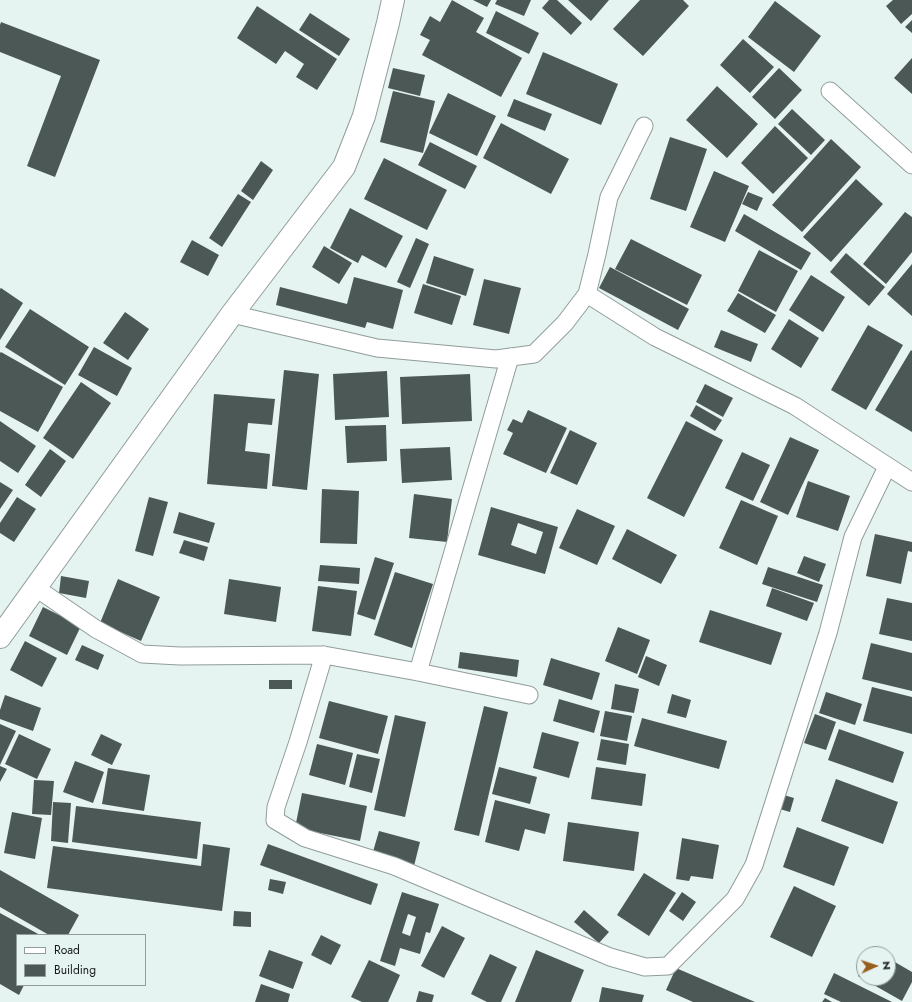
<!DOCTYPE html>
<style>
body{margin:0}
#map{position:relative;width:912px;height:1002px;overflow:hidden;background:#e5f3f1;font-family:Jost,sans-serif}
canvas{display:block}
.legend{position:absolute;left:16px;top:934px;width:130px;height:52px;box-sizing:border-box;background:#e5f3f1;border:1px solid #929c9b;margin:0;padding:5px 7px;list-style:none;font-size:12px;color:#151a19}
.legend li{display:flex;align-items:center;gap:8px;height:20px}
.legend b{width:20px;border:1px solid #929c9b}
.north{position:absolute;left:856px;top:946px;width:40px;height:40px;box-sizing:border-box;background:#e5f3f1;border:1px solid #929c9b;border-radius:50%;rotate:87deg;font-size:11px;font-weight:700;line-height:16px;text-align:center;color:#151a19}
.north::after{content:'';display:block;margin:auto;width:14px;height:18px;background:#985f1c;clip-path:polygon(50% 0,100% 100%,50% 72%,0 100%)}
</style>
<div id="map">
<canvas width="912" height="1002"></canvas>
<ul class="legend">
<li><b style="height:5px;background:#fff"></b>Road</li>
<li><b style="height:11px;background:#4c5856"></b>Building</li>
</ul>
<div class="north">N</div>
</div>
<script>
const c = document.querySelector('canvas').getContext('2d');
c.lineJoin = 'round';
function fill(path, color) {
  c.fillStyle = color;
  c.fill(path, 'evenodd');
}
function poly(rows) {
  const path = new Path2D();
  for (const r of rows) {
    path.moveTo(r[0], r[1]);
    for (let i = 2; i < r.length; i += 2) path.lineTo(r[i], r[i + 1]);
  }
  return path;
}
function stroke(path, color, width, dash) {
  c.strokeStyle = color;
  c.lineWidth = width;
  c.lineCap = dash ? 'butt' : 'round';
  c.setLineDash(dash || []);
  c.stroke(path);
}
fill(poly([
 [452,0,484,18,476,32,522,58,501,97,422,55,430,40,420,35,430,16,440,22],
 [473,0,491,0,487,7],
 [497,0,531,0,524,16,495,4],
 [549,0,557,0,582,23,571,35,542,8],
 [568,0,609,0,591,21],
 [640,0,683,0,689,6,643,56,613,29],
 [893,0,912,0,912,14,901,24,886,6],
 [775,1,821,36,794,72,748,37],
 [257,6,337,59,317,90,296,77,304,64,285,51,276,64,237,38],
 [496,11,539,33,529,54,486,33],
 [310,13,350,39,339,56,299,30],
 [912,20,912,33,905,27],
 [1,22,100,60,55,177,27,166,61,76,0,52,0,25],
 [743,39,774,67,750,93,720,65],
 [543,52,618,84,601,125,526,94],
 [912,58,912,94,894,78],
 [393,68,425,75,420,96,388,88],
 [779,68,802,90,775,119,752,97],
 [717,86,758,124,727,158,686,120],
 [393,91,435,101,423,153,380,142],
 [448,93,496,116,477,156,429,133],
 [514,99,552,114,545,131,507,116],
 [792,109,825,140,811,155,778,124],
 [501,123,569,159,551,194,483,158],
 [775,126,808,158,773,194,741,163],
 [670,137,707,149,686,211,650,199],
 [831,139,861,167,802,232,772,205],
 [430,142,477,166,465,189,418,165],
 [384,158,447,190,427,230,364,199],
 [261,161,273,170,253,200,241,191],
 [714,171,749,186,725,242,690,227],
 [856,179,883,204,831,262,803,237],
 [748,192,763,198,757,211,742,204],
 [238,194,251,202,222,247,209,238],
 [350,208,403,236,386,268,362,255,358,263,330,248],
 [905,212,912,217,912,252,886,284,863,264],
 [744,214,811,253,801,270,735,231],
 [416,238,429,244,410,288,397,282],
 [631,239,702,275,687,305,615,269],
 [192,240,219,255,208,276,180,262],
 [324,246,352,263,339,284,312,267],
 [759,250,798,271,776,312,738,291],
 [846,253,885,287,869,306,830,272],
 [434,256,474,269,466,296,426,283],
 [912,264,912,316,887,294],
 [610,267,689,309,678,330,599,288],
 [811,275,845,297,823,332,789,310],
 [354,277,403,290,393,329,367,322,365,328,276,305,280,287,347,304],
 [484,279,521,288,509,334,473,325],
 [423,284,461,296,452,325,414,313],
 [1,288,23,303,0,340,0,289],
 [738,293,776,315,765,333,727,311],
 [30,309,89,347,65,385,5,347],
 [125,312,149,329,128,360,103,343],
 [789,319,819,338,801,368,771,349],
 [868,325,903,345,866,410,831,390],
 [721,330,758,344,751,362,714,347],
 [94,347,132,368,117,396,78,375],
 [911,350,912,351,912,432,875,410],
 [1,352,63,387,38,432,0,411,0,353],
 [284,370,319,374,307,490,272,486],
 [387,371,389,417,335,420,333,374],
 [470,374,472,421,402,424,400,377],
 [81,382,111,403,73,459,43,438],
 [705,384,733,398,723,417,696,402],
 [214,394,275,399,272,425,248,423,245,451,270,454,267,489,207,484],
 [696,405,722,420,715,431,690,416],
 [528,410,567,428,546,473,503,454,513,433,507,430,513,419,522,423],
 [0,421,36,446,18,473,0,461],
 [686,421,723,440,684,517,647,498],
 [386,425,387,461,347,463,345,426],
 [570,430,597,443,577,485,550,473],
 [790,437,819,450,788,515,760,502],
 [450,447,452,480,402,483,400,449],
 [50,449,66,461,41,497,25,485],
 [742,452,770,465,753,501,725,488],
 [808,481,850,496,838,531,796,517],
 [0,482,13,490,0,509],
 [322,489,359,491,357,544,320,543],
 [414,494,452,499,447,542,409,538],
 [17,497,36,509,14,542,0,533,0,523],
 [149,497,168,502,153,556,135,551],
 [741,500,778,516,757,565,719,548],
 [491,507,558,527,545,574,478,555],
 [518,523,543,532,536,554,511,545],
 [577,509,615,526,597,565,559,548],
 [179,512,215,523,209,543,173,533],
 [627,529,677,555,661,584,612,559],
 [875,534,912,542,912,552,908,551,901,584,866,576],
 [184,540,208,547,204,561,179,553],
 [804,556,826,564,819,582,797,573],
 [375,557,394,563,375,620,357,614],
 [320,565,360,568,359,584,318,581],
 [768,567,823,585,817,602,762,584],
 [395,572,433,584,412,648,374,635],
 [61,576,89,581,86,598,59,593],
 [118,579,160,597,141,641,100,623],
 [229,579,281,587,276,622,224,614],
 [318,586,357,591,351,636,312,631],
 [772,588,814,603,807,621,766,606],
 [887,598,912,603,912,641,879,634],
 [43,607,81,626,67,655,29,636],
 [710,610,782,633,771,665,699,642],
 [618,627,650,640,637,674,605,661],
 [25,641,57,658,42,687,10,670],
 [871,643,912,653,912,691,862,679],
 [82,645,104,655,98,670,75,660],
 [460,652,519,660,517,677,458,668],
 [646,656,667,665,659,686,638,677],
 [551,658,600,673,592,700,543,685],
 [269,680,292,680,292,689,269,689],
 [615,684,639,689,634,713,611,709],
 [872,687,912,697,912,734,863,721],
 [826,692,862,704,855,725,819,713],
 [672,694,691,700,686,718,667,713],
 [5,695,41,708,33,731,0,719,0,710],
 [559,699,600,711,594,733,553,721],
 [329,701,388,716,378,754,319,738],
 [484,706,508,712,479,836,454,830],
 [605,711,632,716,627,741,600,736],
 [815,714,836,722,826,750,804,743],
 [395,715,426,722,405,817,374,810],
 [642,718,727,741,719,769,634,746],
 [0,724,16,731,0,765],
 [839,729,904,752,893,783,828,760],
 [542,732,579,742,569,778,533,768],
 [19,734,51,749,37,779,5,764],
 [101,734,122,744,112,765,91,755],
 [601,739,629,744,626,765,597,760],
 [317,744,353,753,345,785,309,775],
 [357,754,380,759,372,793,349,787],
 [75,761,104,772,93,803,63,792],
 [0,766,7,769,0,782],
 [499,767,537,777,530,804,492,794],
 [596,767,646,774,642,806,591,799],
 [108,768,150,775,144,811,102,804],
 [836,779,898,802,883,844,821,821],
 [34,780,54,781,51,815,32,814],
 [302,793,367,806,360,841,295,828],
 [777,793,794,798,790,812,773,807],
 [495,800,550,814,545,834,525,829,519,851,485,842],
 [53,802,71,803,68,843,51,841],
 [76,806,201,822,197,859,72,842],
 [12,812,42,818,35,859,4,853],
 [568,822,639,832,634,871,563,861],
 [797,827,849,847,834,886,783,867],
 [379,831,420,842,414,866,372,855],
 [682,838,719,845,713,879,691,876,689,881,676,879],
 [203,844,230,848,222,911,47,888,53,846,201,866],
 [268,844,378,884,371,905,260,865],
 [0,870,79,915,68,935,49,935,0,907],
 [644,873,676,893,649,936,617,915],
 [270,879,286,882,283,894,268,890],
 [794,886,836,906,812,957,770,937],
 [402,892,439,904,430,933,426,932,420,954,400,948,395,966,380,961],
 [408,914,416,917,410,936,402,933],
 [682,892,696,902,683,921,669,911],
 [584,910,609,932,599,943,574,922],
 [234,911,251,912,251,927,233,926],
 [0,913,40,935,17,935,17,985,24,985,19,995,0,984],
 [442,926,465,938,444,978,421,966],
 [321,935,341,945,331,965,311,955],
 [269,950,303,962,293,989,259,976],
 [536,950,584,970,571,1002,515,1002],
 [873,950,880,954,871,954],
 [490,954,517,967,501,1002,487,1002,471,994],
 [888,958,912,972,912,982,902,1001,858,976,864,966,864,978,888,978],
 [369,960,400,975,388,1002,362,1002,351,997],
 [676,968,755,1002,693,1002,666,990],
 [834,973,892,1002,841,1002,824,994],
 [261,984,290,994,288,1002,255,1002],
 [602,987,644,995,642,1002,599,1002],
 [419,991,434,995,432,1002,416,1002],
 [825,998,832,1002,822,1002]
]), '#4c5856');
const minor = poly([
 [830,91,912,165],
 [587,294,655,337,795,406,912,482],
 [232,314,377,348,496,359,534,354,565,323,587,294,597,254,609,197,644,126],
 [36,588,96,629,142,654,180,656,324,655,418,672,529,695],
 [324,655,298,742,276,807,275,820,305,838,394,866,610,957,645,967,668,966,735,899,754,865,828,633,853,537,887,467],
 [418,672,510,357]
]);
const tertiary = poly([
 [0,637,232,314,344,167,364,116,388,23,393,0]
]);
stroke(minor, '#909d9b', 19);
stroke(tertiary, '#909d9b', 24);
stroke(minor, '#fff', 17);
stroke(tertiary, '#fff', 22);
</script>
